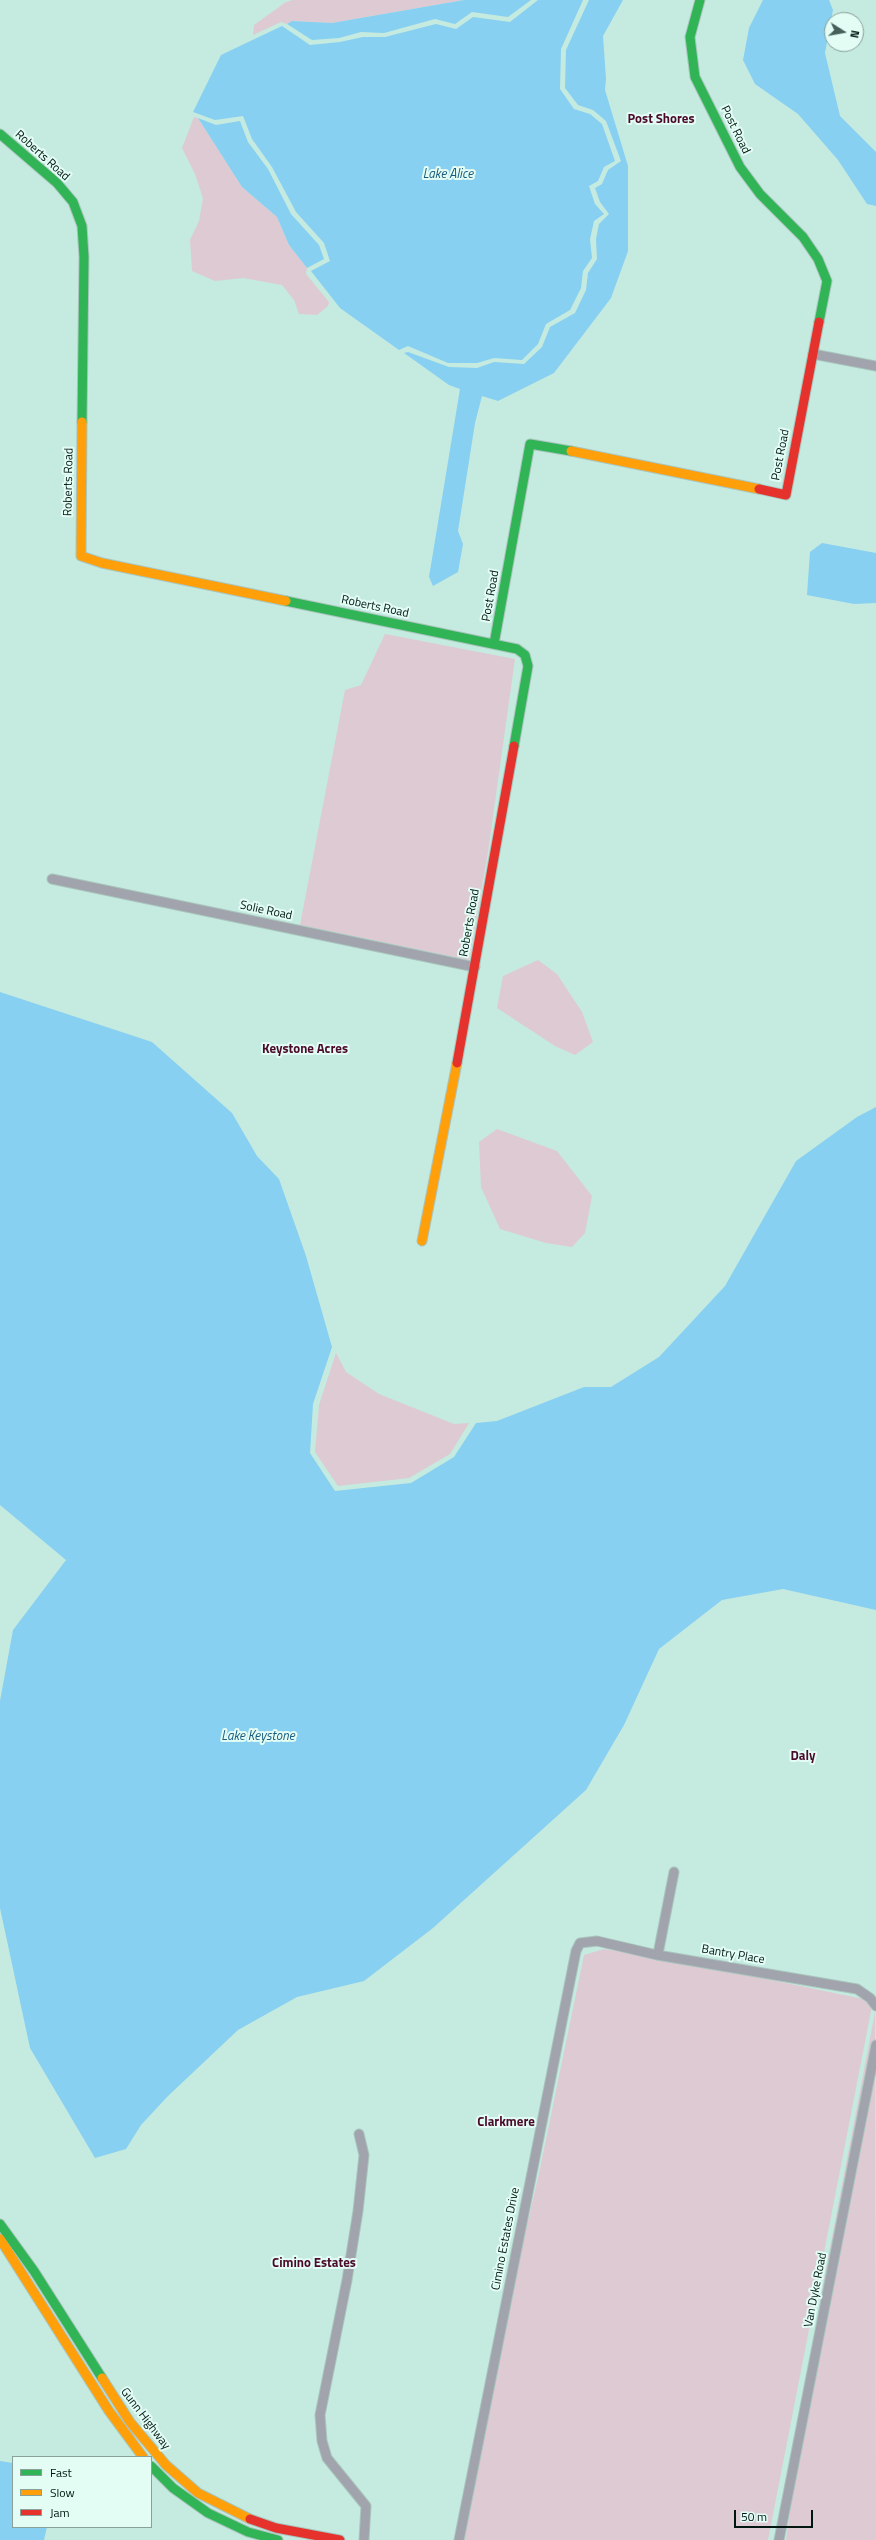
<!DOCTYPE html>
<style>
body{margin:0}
#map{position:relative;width:876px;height:2540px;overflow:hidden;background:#c5eae0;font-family:"Titillium Web",sans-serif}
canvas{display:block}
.legend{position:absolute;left:12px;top:2456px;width:140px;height:72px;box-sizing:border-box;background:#e3fdf5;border:1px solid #88a19a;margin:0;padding:5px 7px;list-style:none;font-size:12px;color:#001611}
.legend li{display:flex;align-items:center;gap:8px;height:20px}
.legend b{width:20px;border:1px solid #88a19a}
.north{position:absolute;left:824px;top:12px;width:40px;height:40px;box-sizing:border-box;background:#e3fdf5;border:1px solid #88a19a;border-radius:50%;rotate:101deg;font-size:11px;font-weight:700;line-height:16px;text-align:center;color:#001611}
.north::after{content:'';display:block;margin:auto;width:14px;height:18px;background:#456059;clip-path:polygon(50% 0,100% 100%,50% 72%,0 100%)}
.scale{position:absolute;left:734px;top:2510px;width:79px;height:18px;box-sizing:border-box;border:2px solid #001611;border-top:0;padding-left:5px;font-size:12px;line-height:14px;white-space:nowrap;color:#001611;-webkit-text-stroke:3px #e3fdf5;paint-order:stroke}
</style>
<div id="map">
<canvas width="876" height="2540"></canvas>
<ul class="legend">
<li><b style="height:5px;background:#30b455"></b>Fast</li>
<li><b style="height:5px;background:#ff9f0a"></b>Slow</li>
<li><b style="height:5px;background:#e5322d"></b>Jam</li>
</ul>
<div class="north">N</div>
<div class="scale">50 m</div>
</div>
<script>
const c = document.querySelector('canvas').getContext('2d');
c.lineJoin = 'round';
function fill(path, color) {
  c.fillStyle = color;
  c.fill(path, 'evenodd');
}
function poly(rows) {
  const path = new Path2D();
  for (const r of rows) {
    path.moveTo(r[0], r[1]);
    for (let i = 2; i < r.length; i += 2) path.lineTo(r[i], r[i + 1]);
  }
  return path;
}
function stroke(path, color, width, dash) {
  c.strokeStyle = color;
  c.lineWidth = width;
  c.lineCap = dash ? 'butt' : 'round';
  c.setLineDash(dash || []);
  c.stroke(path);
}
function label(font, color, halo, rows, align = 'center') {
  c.font = font + ' "Titillium Web",sans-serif';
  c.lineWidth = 4;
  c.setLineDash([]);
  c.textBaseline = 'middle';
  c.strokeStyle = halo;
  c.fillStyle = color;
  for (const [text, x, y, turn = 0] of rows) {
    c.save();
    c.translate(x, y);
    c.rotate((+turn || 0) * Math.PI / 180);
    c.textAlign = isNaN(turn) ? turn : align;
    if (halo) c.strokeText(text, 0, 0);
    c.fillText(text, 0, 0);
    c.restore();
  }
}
fill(poly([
 [293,0,464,0,332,23,292,21,287,24,281,22,253,35,254,25,286,2],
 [194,117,198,118,242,187,277,217,289,245,307,268,306,274,329,302,328,306,317,315,299,314,294,300,282,285,243,278,215,281,192,271,190,240,199,221,203,198,195,174,182,148],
 [385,634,515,659,488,852,469,960,300,925,345,690,361,685],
 [538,960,557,974,582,1012,593,1042,575,1055,555,1046,497,1008,503,976],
 [497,1129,557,1151,592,1196,585,1233,572,1247,546,1243,500,1229,481,1187,479,1142],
 [336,1353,346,1372,379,1394,454,1424,469,1423,450,1454,409,1478,338,1486,315,1452,319,1405],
 [604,1949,665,1958,873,2001,768,2540,463,2540,479,2431,538,2178,584,1955],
 [875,2012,876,2540,786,2540,824,2279]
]), '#decad2');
fill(poly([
 [464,0,531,0,508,17,472,12,455,24,435,19,384,33,361,32,339,38,312,40,287,24,292,21,332,23],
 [538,0,583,0,561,49,560,89,574,109,590,114,602,124,615,161,604,167,598,181,589,186,595,204,604,214,594,221,590,239,592,258,583,271,581,288,570,310,546,324,538,344,522,360,494,358,477,363,448,363,408,346,399,350,340,308,311,271,330,261,324,243,296,212,272,167,252,139,243,116,215,120,193,112,221,55,282,26,310,45,340,42,363,37,385,37,436,24,456,29,473,17,510,22],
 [589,0,623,0,603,36,606,79,605,90,628,166,628,251,611,298,554,373,498,401,482,396,475,423,458,531,463,544,458,572,433,586,429,577,460,389,449,385,404,353,408,352,449,367,477,368,494,362,524,364,542,347,550,327,575,313,586,290,588,273,597,259,596,239,599,224,609,214,600,202,595,188,602,184,608,170,621,161,606,121,593,110,578,105,565,88,566,50],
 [763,0,829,0,833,10,825,53,840,116,876,152,876,206,867,204,838,160,798,114,755,84,743,60,749,28],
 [198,118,216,125,240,121,248,142,268,169,291,214,319,245,324,259,307,268,289,245,277,217,242,187],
 [822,543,876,553,876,603,854,604,807,595,810,552],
 [0,992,152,1042,232,1113,257,1156,279,1179,306,1256,332,1347,313,1404,310,1453,335,1491,411,1483,454,1457,476,1423,497,1421,584,1387,611,1387,659,1357,725,1286,796,1161,857,1117,876,1107,876,1610,783,1589,722,1600,659,1649,624,1725,586,1790,433,1928,364,1981,297,1997,238,2030,168,2096,141,2125,126,2149,95,2158,30,2048,0,1908,0,1701,13,1630,66,1560,0,1505],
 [0,2461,13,2463,13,2527,47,2527,44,2540,0,2540]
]), '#87d0f1');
const street = poly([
 [813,354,876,366],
 [52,879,475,967],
 [658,1954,674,1872],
 [359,2134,364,2155,358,2211,347,2280,320,2415,322,2441,327,2458,366,2506,364,2540],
 [459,2540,576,1951,580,1943,597,1941,657,1955,857,1989,870,1998,876,2006],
 [779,2540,876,2045]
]);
const fast = poly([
 [700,0,690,37,695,77,740,167,760,194,803,237,818,259,827,281,819,322],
 [0,134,57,183,73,202,82,226,84,257,82,422],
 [286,601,517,649,525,655,528,666,514,746],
 [494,644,530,444,571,451],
 [0,2224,34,2271,102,2378],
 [151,2466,173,2488,208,2513,248,2532,278,2540]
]);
const slow = poly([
 [82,422,81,556,102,563,286,601],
 [571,451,759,489],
 [422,1241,457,1063],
 [0,2239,109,2411,143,2457],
 [102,2378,130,2422,166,2465,198,2493,250,2519]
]);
const jam = poly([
 [759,489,786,495,819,322],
 [457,1063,514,746],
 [250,2519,276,2528,340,2540]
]);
stroke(street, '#a9c5bd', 11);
stroke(fast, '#a9c5bd', 11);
stroke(slow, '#a9c5bd', 11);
stroke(jam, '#a9c5bd', 11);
stroke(street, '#a1a4ad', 9);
stroke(fast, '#30b455', 9);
stroke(slow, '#ff9f0a', 9);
stroke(jam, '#e5322d', 9);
label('12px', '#001611', '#e3fdf5', [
 ["Post Road",735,130,64],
 ["Roberts Road",42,156,42],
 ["Post Road",781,455,-79],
 ["Roberts Road",69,482,-89],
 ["Post Road",491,596,-80],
 ["Roberts Road",375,607,12],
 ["Solie Road",266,911,12],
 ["Roberts Road",470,923,-80],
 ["Bantry Place",733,1955,10],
 ["Cimino Estates Drive",506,2239,-79],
 ["Van Dyke Road",816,2290,-79],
 ["Gunn Highway",145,2419,53]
]);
label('bold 13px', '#4c0a2b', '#e3fdf5', [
 ["Post Shores",661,120],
 ["Keystone Acres",305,1050],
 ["Daly",803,1757],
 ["Clarkmere",506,2123],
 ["Cimino Estates",314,2264]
]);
label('italic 13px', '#1a5c7f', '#e3fdf5', [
 ["Lake Alice",448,175],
 ["Lake Keystone",258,1737]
]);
</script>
